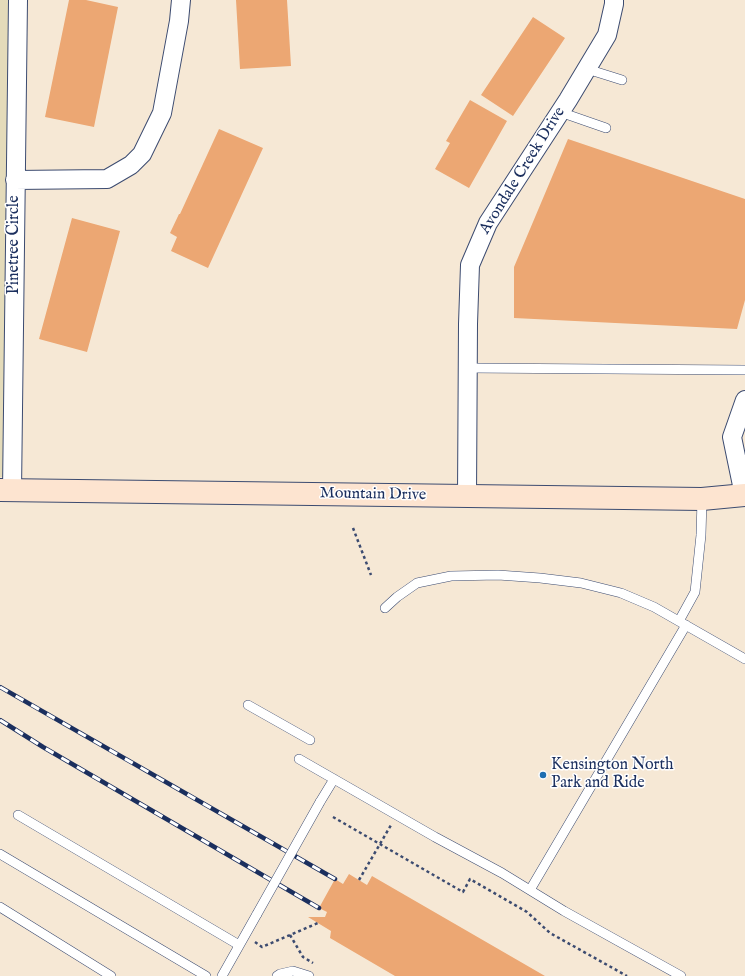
<!DOCTYPE html>
<style>
body{margin:0}
canvas{display:block;background:#f6e8d5}
</style>
<canvas width="745" height="976"></canvas>
<script>
const c = document.querySelector('canvas').getContext('2d');
c.lineJoin = 'round';
function fill(path, color) {
  c.fillStyle = color;
  c.fill(path, 'evenodd');
}
function poly(rows) {
  const path = new Path2D();
  for (const r of rows) {
    path.moveTo(r[0], r[1]);
    for (let i = 2; i < r.length; i += 2) path.lineTo(r[i], r[i + 1]);
  }
  return path;
}
function stroke(path, color, width, dash) {
  c.strokeStyle = color;
  c.lineWidth = width;
  c.lineCap = dash ? 'butt' : 'round';
  c.setLineDash(dash || []);
  c.stroke(path);
}
function label(font, color, halo, rows, align = 'center') {
  c.font = font + ' "IM FELL English",serif';
  c.lineWidth = 3;
  c.setLineDash([]);
  c.textBaseline = 'middle';
  c.strokeStyle = halo;
  c.fillStyle = color;
  for (const [text, x, y, turn = 0] of rows) {
    c.save();
    c.translate(x, y);
    c.rotate((+turn || 0) * Math.PI / 180);
    c.textAlign = isNaN(turn) ? turn : align;
    if (halo) c.strokeText(text, 0, 0);
    c.fillText(text, 0, 0);
    c.restore();
  }
}
fill(poly([
 [0,0,13,0,19,477,0,477]
]), '#e4dbba');
fill(poly([
 [69,0,86,0,118,7,94,127,45,117],
 [236,0,287,0,291,66,240,69],
 [533,17,565,38,513,116,481,95],
 [470,100,507,121,469,188,435,169,450,143,446,141],
 [219,129,263,148,208,268,171,251,177,237,170,233,179,214,180,214],
 [568,139,745,199,745,300,737,329,514,318,514,267],
 [72,218,120,231,87,352,39,339],
 [349,874,367,885,372,876,545,976,395,976,330,938,331,931,308,917,325,917,327,912,319,908,335,879,343,884]
]), '#eca773');
const service = poly([
 [587,69,622,80],
 [560,112,606,128],
 [467,368,745,370],
 [385,608,397,597,417,583,451,576,498,575,540,578,581,583,621,593,654,607,745,659],
 [679,621,695,592,701,535,702,499],
 [248,705,310,740],
 [299,759,435,837,502,873,564,911,681,976],
 [320,802,334,779],
 [18,815,239,945],
 [0,854,206,976],
 [530,890,686,625],
 [0,907,111,976],
 [222,976,257,914],
 [277,976,280,974,293,971,309,976]
]);
const minor = poly([
 [15,180,107,179,131,165,142,154,162,113,179,21,181,0],
 [12,491,18,0],
 [744,495,732,437,745,400],
 [467,496,468,324,470,265,488,223,568,100,607,35,614,4,614,0]
]);
const secondary = poly([
 [0,490,702,499,745,495]
]);
stroke(service, '#3c4b70', 10);
stroke(minor, '#3c4b70', 20);
stroke(secondary, '#3c4b70', 24);
stroke(poly([
 [353,528,371,575],
 [333,817,463,892,470,879,527,912,550,933,627,976],
 [359,880,391,825],
 [290,935,303,957,313,963],
 [255,942,262,947,318,923]
]), '#3c4b70', 2.5, [3, 3]);
stroke(service, '#fff', 9);
stroke(minor, '#fff', 18);
stroke(secondary, '#fde4d0', 22);
const rail = poly([
 [0,687,335,879],
 [0,720,43,747,319,908]
]);
stroke(rail, '#1b2f5e', 4.5);
stroke(rail, '#fff', 3, [9]);
const serviceBridge = poly([
 [257,914,320,802]
]);
stroke(serviceBridge, '#3c4b70', 10, []);
stroke(serviceBridge, '#fff', 9);
for (const [x, y, r, color] of [
 [543,775,4,"#1f6fb2"]
]) {
  const dot = new Path2D();
  dot.arc(x, y, r, 0, 2 * Math.PI);
  c.fillStyle = color;
  c.fill(dot);
  stroke(dot, '#fff', 1.5);
}
label('16px', '#1b2f5e', '#fff', [
 ["Avondale Creek Drive",523,171,-58],
 ["Pinetree Circle",15,245,-90],
 ["Mountain Drive",373,495,1]
]);
label('16px', '#1b2f5e', '#fff', [
 ["Kensington North",551,766],
 ["Park and Ride",551,784]
], 'left');
</script>
